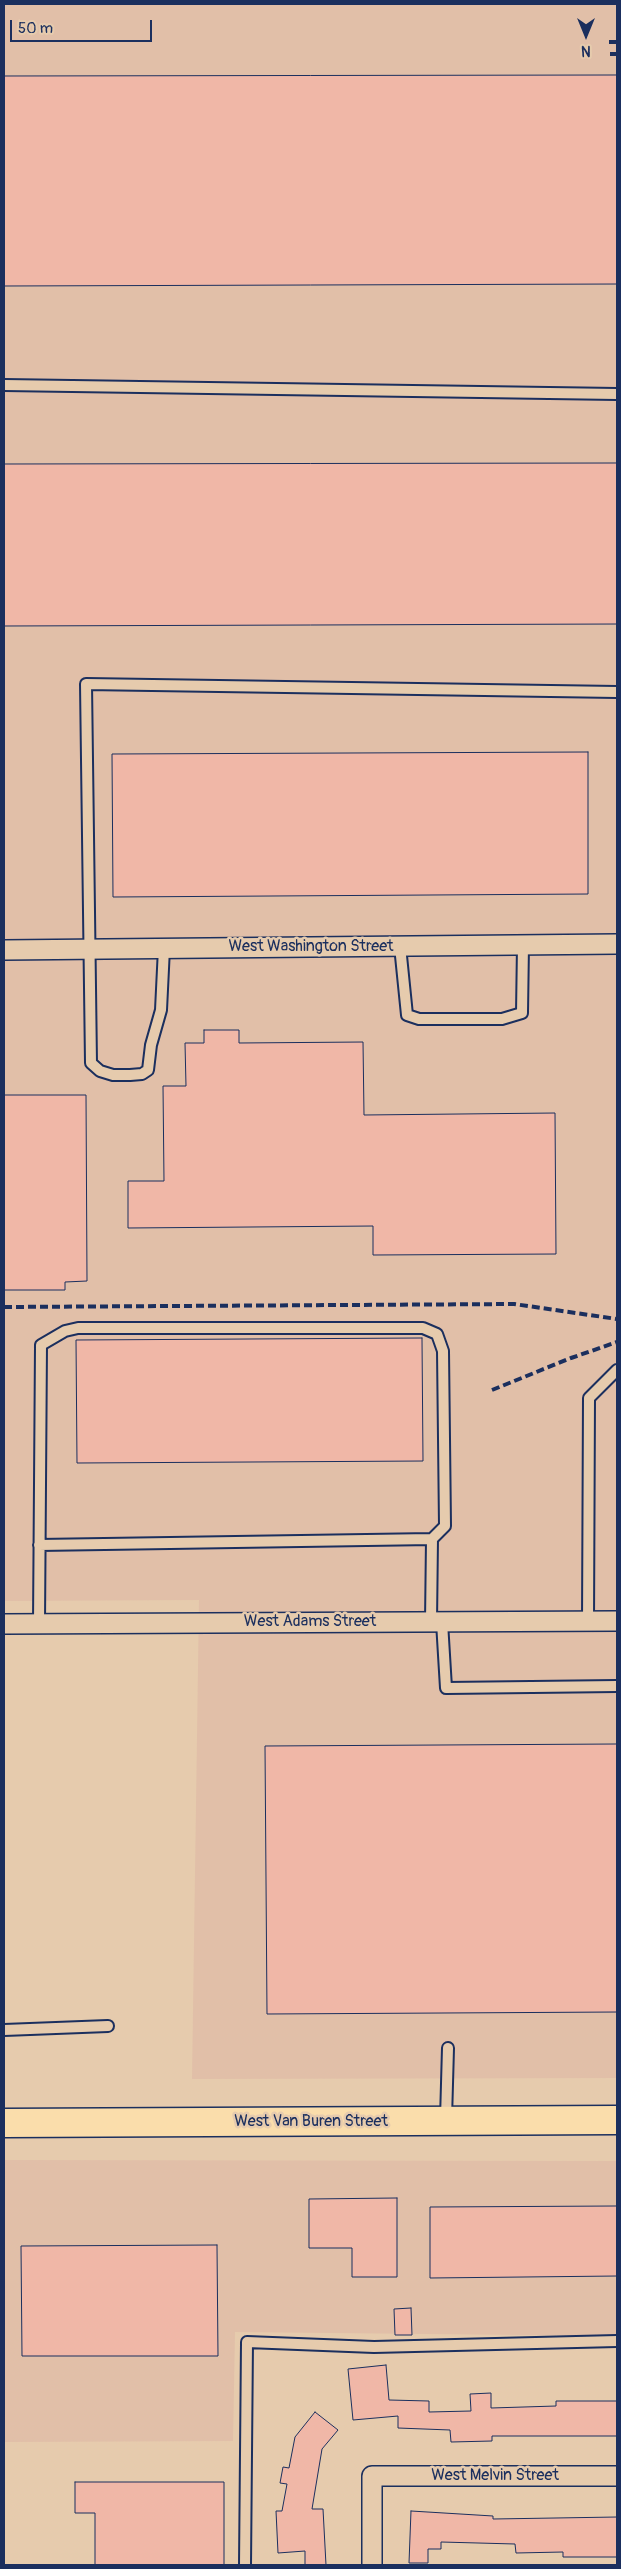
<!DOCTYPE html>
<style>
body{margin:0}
#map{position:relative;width:621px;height:2569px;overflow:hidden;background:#e6cbad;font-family:Pangolin,sans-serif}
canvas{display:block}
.frame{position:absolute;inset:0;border:5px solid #1b2f5e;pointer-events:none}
.north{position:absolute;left:561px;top:10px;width:50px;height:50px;-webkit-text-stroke:4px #e6cbad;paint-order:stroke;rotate:180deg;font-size:14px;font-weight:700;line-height:20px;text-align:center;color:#1b2f5e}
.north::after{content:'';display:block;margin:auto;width:18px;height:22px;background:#1b2f5e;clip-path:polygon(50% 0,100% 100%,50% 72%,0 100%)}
.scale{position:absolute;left:10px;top:20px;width:142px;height:22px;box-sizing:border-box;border:2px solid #1b2f5e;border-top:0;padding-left:6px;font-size:15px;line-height:18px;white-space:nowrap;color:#1b2f5e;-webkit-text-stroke:4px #e6cbad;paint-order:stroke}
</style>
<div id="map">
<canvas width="621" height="2569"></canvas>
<div class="frame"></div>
<div class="north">N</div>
<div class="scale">50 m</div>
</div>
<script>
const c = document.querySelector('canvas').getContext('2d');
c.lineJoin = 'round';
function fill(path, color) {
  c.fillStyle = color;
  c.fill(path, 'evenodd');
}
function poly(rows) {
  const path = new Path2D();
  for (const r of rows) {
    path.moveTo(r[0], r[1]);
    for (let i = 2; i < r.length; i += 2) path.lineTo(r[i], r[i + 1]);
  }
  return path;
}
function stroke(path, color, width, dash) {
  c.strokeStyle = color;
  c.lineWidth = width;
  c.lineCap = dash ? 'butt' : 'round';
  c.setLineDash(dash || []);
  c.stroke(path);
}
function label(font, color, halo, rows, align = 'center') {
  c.font = font + ' Pangolin,sans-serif';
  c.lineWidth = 5;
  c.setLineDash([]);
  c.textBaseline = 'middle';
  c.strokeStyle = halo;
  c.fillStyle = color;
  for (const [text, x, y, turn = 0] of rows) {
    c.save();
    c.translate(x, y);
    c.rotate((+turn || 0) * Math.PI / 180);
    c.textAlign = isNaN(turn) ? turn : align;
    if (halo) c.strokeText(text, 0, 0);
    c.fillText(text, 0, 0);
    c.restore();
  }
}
fill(poly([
 [4,4,617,4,617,2078,192,2079,199,1600,4,1601],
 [4,2160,617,2161,617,2336,235,2332,233,2441,4,2442]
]), '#e1bfa8');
const building = poly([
 [617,75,617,284,4,286,4,76,617,75],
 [617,463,617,624,4,626,4,464,617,463],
 [588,752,588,894,113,897,112,754,588,752],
 [204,1030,239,1030,239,1043,363,1042,364,1115,555,1113,556,1254,373,1255,373,1226,128,1228,128,1181,164,1181,163,1086,186,1086,185,1043,204,1043,204,1030],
 [4,1095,86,1095,87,1281,65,1282,65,1290,4,1290,4,1095],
 [422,1338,423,1461,77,1463,76,1340,422,1338],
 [617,1744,617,2012,267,2014,265,1746,617,1744],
 [397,2198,397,2277,352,2277,352,2248,309,2248,309,2199,397,2198],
 [617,2206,617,2276,430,2278,430,2207,617,2206],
 [217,2245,218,2356,22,2356,21,2246,217,2245],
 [411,2308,412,2335,395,2335,394,2309,411,2308],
 [386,2365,389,2400,429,2401,429,2412,471,2411,470,2394,491,2393,491,2408,556,2406,556,2401,617,2401,617,2436,492,2436,492,2441,451,2442,450,2430,398,2428,398,2416,353,2420,348,2369,386,2365],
 [315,2412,338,2430,322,2449,312,2509,323,2509,326,2565,305,2565,305,2551,278,2553,276,2511,282,2511,287,2484,280,2483,283,2467,289,2468,295,2437,315,2412],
 [75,2482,224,2482,224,2565,95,2565,95,2513,75,2513,75,2482],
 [411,2511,493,2516,493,2519,617,2517,617,2557,563,2557,563,2552,516,2553,515,2544,441,2542,441,2549,428,2549,428,2563,409,2563,411,2511]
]);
fill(building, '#f0b7a7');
stroke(building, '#1b2f5e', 1);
const lane = poly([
 [4,385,617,394],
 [400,946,407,1015,419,1019,502,1019,522,1013,523,945],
 [164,948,161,1010,151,1045,148,1070,142,1074,130,1075,113,1075,100,1071,91,1063,86,684,617,692],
 [39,1545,432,1539],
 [442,1622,446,1688,617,1686],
 [588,1622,589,1398,617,1370],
 [39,1623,41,1345,65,1331,78,1328,423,1328,437,1334,443,1351,445,1526,432,1539,431,1622],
 [4,2030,108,2026],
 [446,2119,448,2048],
 [245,2565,247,2342,374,2347,617,2341]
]);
const street = poly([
 [4,950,617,944],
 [4,1624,617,1621],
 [372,2565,372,2476,617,2476]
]);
const primary = poly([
 [4,2123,617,2120]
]);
stroke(lane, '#1b2f5e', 14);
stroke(street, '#1b2f5e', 22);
stroke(primary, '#1b2f5e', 31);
stroke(lane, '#e6cbad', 10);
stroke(street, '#e6cbad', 19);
stroke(primary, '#faddab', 28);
stroke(poly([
 [609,42,617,42],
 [610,54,617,54],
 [4,1307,514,1304,617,1319],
 [492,1390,571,1358,617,1342]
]), '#1b2f5e', 4, [8, 4]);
label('16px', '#1b2f5e', '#e6cbad', [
 ["West Washington Street",311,947],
 ["West Adams Street",310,1622],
 ["West Van Buren Street",311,2122],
 ["West Melvin Street",495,2476]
]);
</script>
